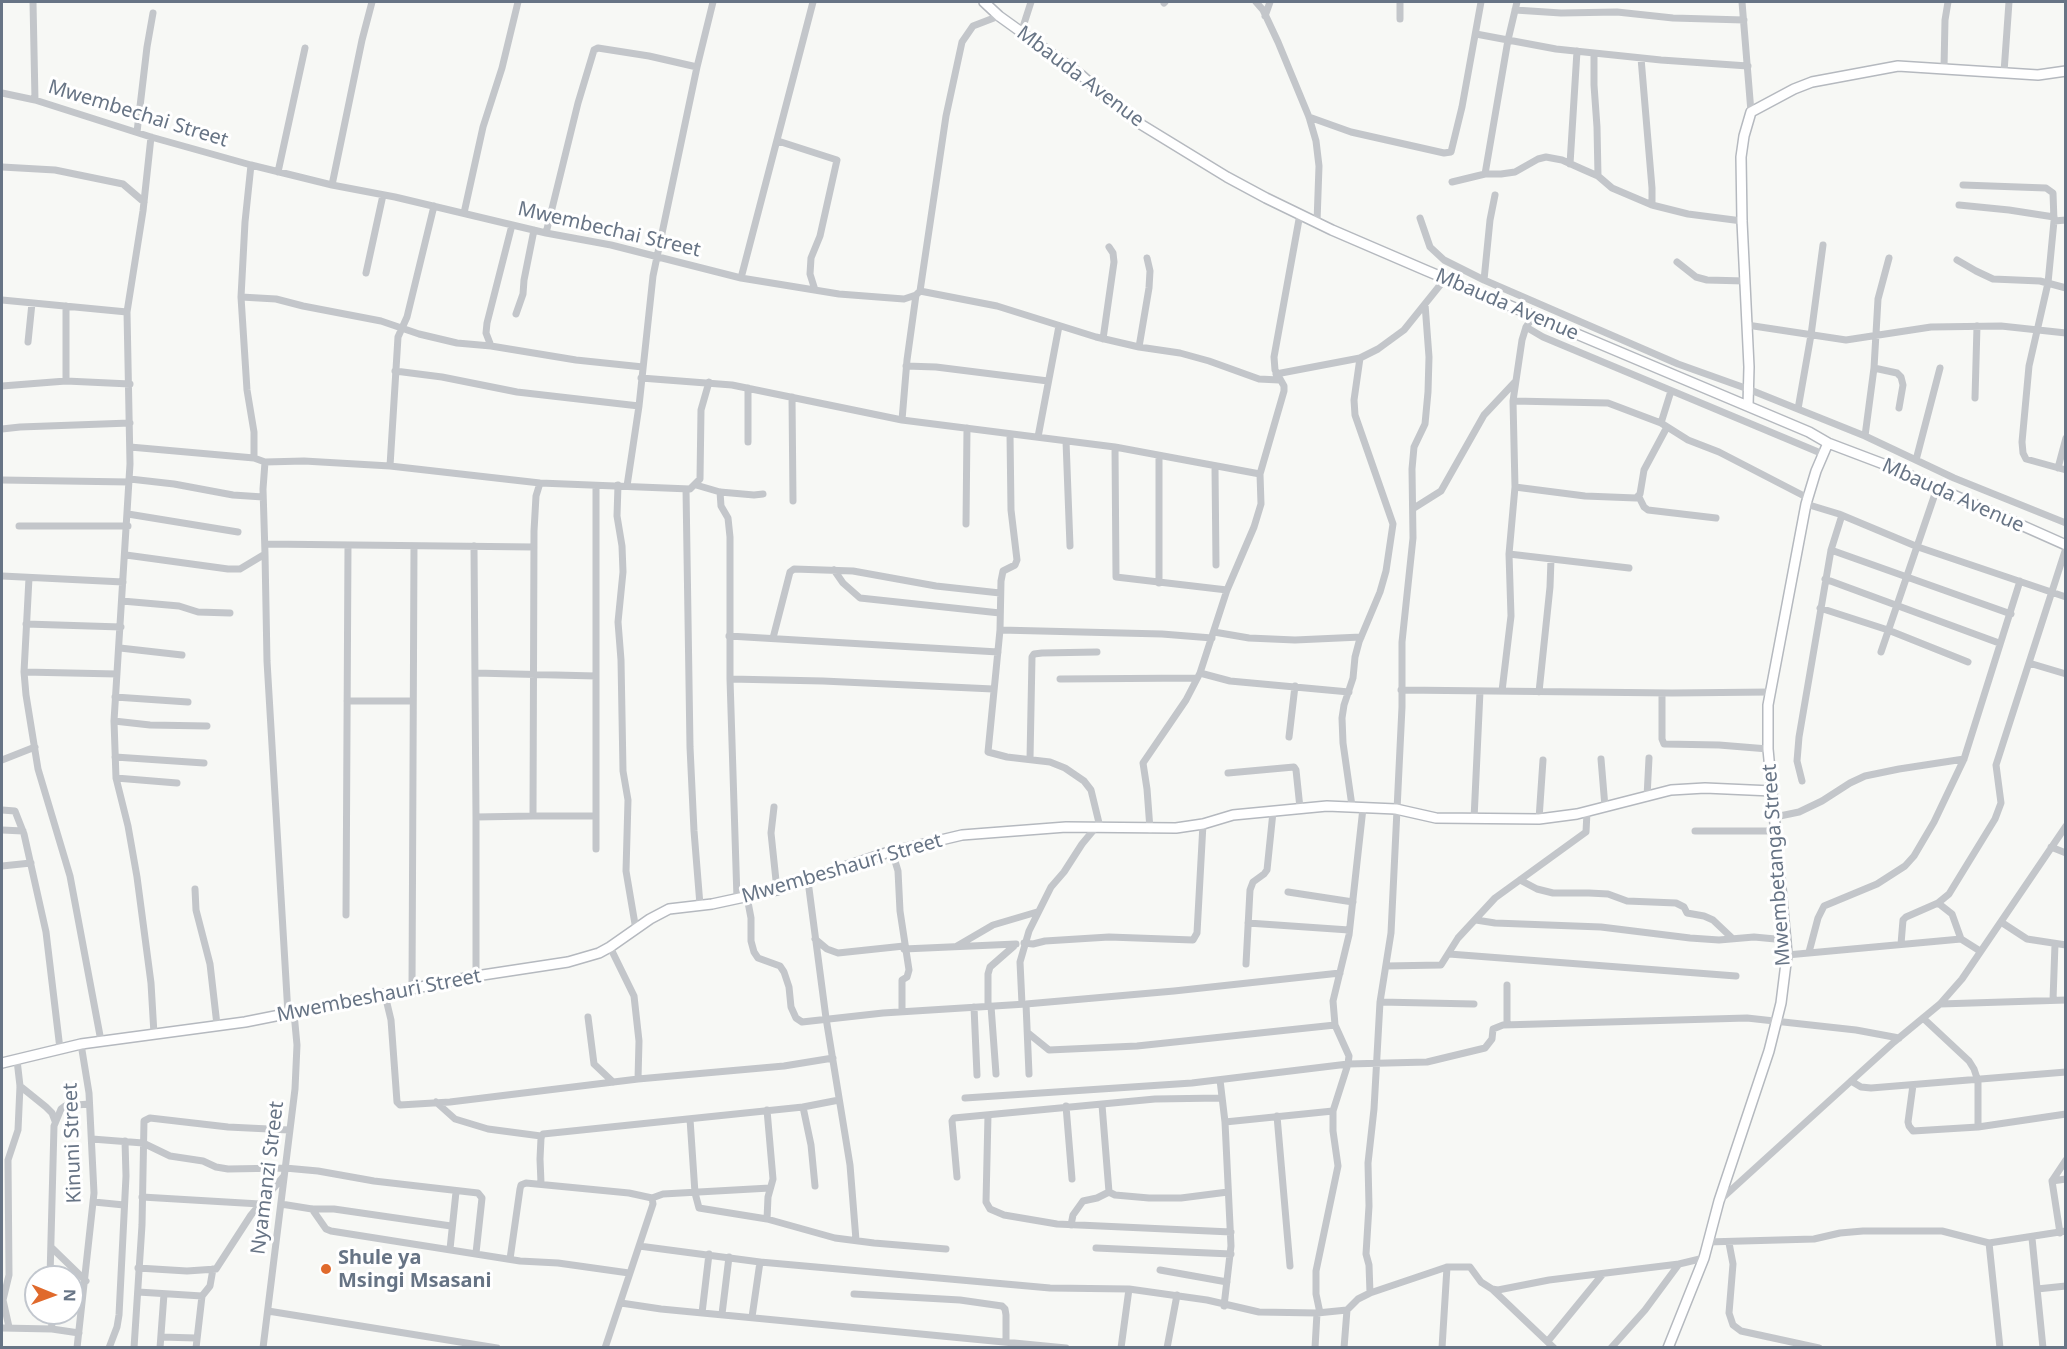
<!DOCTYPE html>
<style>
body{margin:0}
#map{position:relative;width:2067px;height:1349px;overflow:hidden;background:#f7f8f5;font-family:"Noto Sans",sans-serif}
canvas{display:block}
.frame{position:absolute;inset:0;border:3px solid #677485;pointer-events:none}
.north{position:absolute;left:24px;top:1265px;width:60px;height:60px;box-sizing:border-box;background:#fff;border:2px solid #c2c7ce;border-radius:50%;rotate:91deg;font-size:16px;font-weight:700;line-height:24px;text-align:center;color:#677485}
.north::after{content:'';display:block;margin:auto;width:21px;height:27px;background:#e06a2c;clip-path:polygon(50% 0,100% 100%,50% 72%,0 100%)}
</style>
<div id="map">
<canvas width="2067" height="1349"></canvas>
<div class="frame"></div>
<div class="north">N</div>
</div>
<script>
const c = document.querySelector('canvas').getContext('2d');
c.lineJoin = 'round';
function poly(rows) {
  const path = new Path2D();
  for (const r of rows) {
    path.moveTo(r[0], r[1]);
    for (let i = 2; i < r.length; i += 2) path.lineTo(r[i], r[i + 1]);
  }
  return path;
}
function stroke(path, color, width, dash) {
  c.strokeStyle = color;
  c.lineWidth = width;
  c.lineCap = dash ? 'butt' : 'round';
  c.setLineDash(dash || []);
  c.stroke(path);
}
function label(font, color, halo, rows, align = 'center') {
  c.font = font + ' "Noto Sans",sans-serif';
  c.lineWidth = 6;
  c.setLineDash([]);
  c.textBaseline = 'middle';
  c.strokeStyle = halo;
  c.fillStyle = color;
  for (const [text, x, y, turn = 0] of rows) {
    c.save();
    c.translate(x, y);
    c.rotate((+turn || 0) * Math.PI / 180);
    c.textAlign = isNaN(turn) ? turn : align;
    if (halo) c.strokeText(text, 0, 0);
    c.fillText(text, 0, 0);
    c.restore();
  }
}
const secondary = poly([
 [984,2,999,16,1081,75,1108,99,1142,125,1227,177,1266,198,1332,230,1425,270,1809,432,1828,443,1886,465,2066,545],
 [1748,406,1749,367,1742,221,1741,157,1744,136,1751,112,1794,89,1812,82,1898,66,2038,75,2066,71],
 [2,1063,81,1044,245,1022,476,976,568,962,599,953,610,947,650,919,669,909,712,904,777,890,886,853,962,835,1066,827,1176,828,1203,824,1233,815,1327,806,1396,809,1436,818,1539,819,1577,814,1671,790,1705,788,1772,791],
 [1668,1348,1704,1258,1719,1201,1769,1051,1781,1003,1787,955,1786,942,1768,749,1768,705,1806,504,1816,471,1828,443]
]);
stroke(secondary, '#b5b9bf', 12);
stroke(poly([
 [33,2,35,100],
 [1256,2,1263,10,1278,42,1309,117,1316,141,1319,166,1317,222],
 [1742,2,1751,112],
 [1164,3,1165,2],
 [1515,10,1561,13,1617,12,1673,18,1744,20],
 [1265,16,1270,2],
 [1400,19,1400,2],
 [1021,33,1031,2],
 [1476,34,1556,49,1661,60,1748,66],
 [1594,53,1594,85,1597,127,1598,176],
 [1641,58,1652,188,1652,205],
 [1944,68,1945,20,1948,2],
 [2004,72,2009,2],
 [2,93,35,100,151,137,251,165,332,185,395,197,546,233,611,245,741,278,839,294,904,299,916,295,920,291,946,116,962,42,973,26,999,16],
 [1309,117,1351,132,1444,153,1451,152,1462,107,1481,2],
 [137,132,147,47,153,13],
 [151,137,143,211,127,312,130,464,114,721,116,778,128,826,137,877,151,983,154,1034],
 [778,141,837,160,820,236,811,258,810,274,815,290],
 [1570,164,1577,51],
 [251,165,245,222,241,297,247,390,254,432,254,458],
 [2,167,55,170,123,184,144,202],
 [278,172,305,48],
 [1485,174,1508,40,1517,2],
 [1452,182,1485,174,1501,174,1515,172,1538,159,1546,157,1562,160,1582,169,1598,176,1612,188,1652,205,1688,214,1742,221],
 [332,185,362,40,372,2],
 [1963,185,2046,188,2053,193,2054,221,2048,283,2029,366,2022,442,2023,453,2026,459,2066,470],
 [1959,205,2009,210,2054,217],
 [464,213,483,127,502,68,518,2],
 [1420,218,1430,247,1444,260,1484,280,1678,364,1748,389,1865,436,1954,478,2066,523],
 [2054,221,2066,220],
 [546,233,578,103,594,50,598,48,649,56,697,67],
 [1957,260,1976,271,1993,279,2040,281,2066,288],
 [1677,262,1696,277,1707,280,1745,281],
 [366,273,383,195],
 [741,278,813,2],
 [1484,280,1490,220,1495,195],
 [920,291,997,306,1096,337,1139,347,1180,353,1209,361,1259,379,1279,380],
 [241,297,276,299,303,306,381,321,419,334,457,343,491,346,576,360,643,367],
 [2,300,127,312],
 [66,306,66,381],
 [516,314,523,294,524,280,534,230],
 [1747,325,1846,340,1931,327,2001,326,2066,333],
 [1526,327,1543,337,1823,454],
 [1103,339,1114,262,1113,253,1109,247],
 [28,342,32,303],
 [491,346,486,333,487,323,512,225],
 [1139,347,1149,288,1150,271,1147,258],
 [906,366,936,367,1048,381],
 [1874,368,1897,373,1901,377,1903,385,1899,408],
 [395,371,442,377,517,392,639,406],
 [1276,374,1360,358,1378,349,1404,330,1445,279],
 [641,378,732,385,902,420,1115,447,1260,474],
 [2,386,66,381,130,384],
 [792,397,793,501],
 [1975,398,1977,326],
 [1513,401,1608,403,1661,423,1688,440,1719,452,1808,498],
 [1798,409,1811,335,1823,245],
 [902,420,907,360,916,295],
 [1661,423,1671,391],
 [2,429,20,427,130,423],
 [1010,434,1011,510,1017,560,1015,565,1003,571,1001,581,1000,630,988,752,1007,757,1050,762,1065,768,1084,781,1091,790,1100,827],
 [1865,436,1874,368,1878,299,1889,258],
 [1038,437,1059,326],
 [1066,441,1070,546],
 [748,442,748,388],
 [130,447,254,458,265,462,304,461,390,466,540,483,690,489,700,479,701,410,709,382],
 [1115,447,1116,577,1227,590],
 [1159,456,1159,583],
 [1916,460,1940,368],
 [390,466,398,337,407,317,434,206],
 [1215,467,1216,565],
 [2058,468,2066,438],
 [130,479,174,484,233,495,263,497],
 [2,480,129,482],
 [618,485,617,516,622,546,623,572,618,622,621,660,623,771,628,800,626,871,636,930],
 [696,485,720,492,754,495,763,494],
 [596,486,596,849],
 [627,486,639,406,653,276,697,67,713,2],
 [1515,487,1585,496,1636,498,1640,494,1644,470,1667,427],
 [686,489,690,747,694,831,700,905],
 [720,492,721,506,728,518,730,537,730,679,737,899],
 [1639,497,1644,507,1648,510,1716,518],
 [1806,504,1839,514,1918,547,2066,597],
 [1414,508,1441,491,1484,415,1515,382],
 [128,514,238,532],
 [966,524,967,428],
 [19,526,128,526],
 [265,544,534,547],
 [474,546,476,817,533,816,534,531,536,496,540,483],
 [1831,550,2011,614],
 [265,554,263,489,265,462],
 [1509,554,1629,568],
 [126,555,228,569,240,569,265,554,267,661,288,1014],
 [834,570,843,583,860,598,1000,613],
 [2,576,123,582],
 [29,578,24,672,26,695,38,769,70,876,101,1041],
 [1825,579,1999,643],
 [122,601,179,606,198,612,230,613],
 [1820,608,1888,630,1968,662],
 [26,624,121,627],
 [1000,630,1162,634,1212,638],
 [1214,632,1249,638,1295,640,1361,637],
 [729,636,998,652],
 [773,638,790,572,794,569,853,571,936,586,1000,593],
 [120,648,182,655],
 [1881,652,1937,488],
 [2029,663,2066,674],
 [24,672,117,674],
 [475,673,596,676],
 [1200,673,1230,681,1349,692],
 [730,679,823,681,993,689],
 [1060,679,1197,678],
 [1401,690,1672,693,1770,692],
 [1502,691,1511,616,1509,554,1515,487,1513,401,1522,340,1526,327,1533,317],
 [1539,692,1550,587,1551,559],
 [1662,693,1662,739,1664,744,1719,745,1768,749],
 [115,697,188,702],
 [347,701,413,701],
 [114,721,150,725,207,726],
 [1289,737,1295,686],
 [115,757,204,763],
 [1030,759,1032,657,1034,654,1042,653,1097,652],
 [1601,759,1605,807],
 [2,760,35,747],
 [1228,773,1294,767,1296,770,1300,808],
 [116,778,177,783],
 [1802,781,1797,761,1799,737,1831,550,1842,515],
 [1647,797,1649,758],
 [1352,806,1343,743,1342,718,1344,705,1353,678,1355,657,1359,642,1380,592,1386,571,1393,524,1355,415,1354,400,1360,358],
 [774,807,771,833,777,890],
 [2,810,15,811,24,834,46,932,60,1049],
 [533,816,596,816],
 [1775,817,1799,812,1822,801,1850,783,1865,776,1899,769,1964,759],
 [1474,819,1480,691],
 [1539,819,1543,760],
 [1150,829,1147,789,1143,763,1186,700,1200,673,1227,590,1254,527,1261,504,1260,474,1284,391,1284,386,1275,370,1274,357,1300,214],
 [2,830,23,831],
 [1695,831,1776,831],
 [2051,847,2066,853],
 [892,851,898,871,900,911,909,970,907,977,902,980,902,1011],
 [2,866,31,863],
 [1520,880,1537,889,1553,893,1589,893,1608,894,1627,901,1676,903,1684,907,1687,913,1704,916,1713,920,1732,938],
 [808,881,826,1018,850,1165,856,1240],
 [195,889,196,910,210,964,217,1025],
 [1288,892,1353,902],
 [747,897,751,918,751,941,754,952,758,958,780,966,784,972,789,987,791,1007,796,1018,802,1022,883,1013,1026,1004,1174,991,1340,973],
 [1938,903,1952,914,1961,939],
 [346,915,348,545],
 [1476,920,1495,923,1601,927,1690,938,1719,940,1754,937,1786,940],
 [2001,922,2027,939,2066,945],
 [1248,923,1349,930],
 [815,939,827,949,838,953,904,946],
 [1024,943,1033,944,1045,941,1109,937,1193,940,1197,933,1203,824],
 [1901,944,1903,920,1906,917,1938,903,1949,894,1995,819,2001,803,1996,765,2066,548],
 [957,946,993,925,1037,912],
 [610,947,634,996,639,1041,638,1079],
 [904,949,1016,944],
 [1809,952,1818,918,1824,906,1877,884,1905,866,1914,856,1934,822,1964,759,2020,581],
 [1449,954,1736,976],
 [1787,955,1961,939,1980,951],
 [1246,964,1250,890,1253,882,1264,874,1267,870,1273,812],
 [1386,966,1441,965,1458,938,1495,898,1586,832,1587,812],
 [476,976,476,817],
 [1507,985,1507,1025],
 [412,990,414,546],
 [385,995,391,1020,397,1102,400,1105,450,1102,638,1079,784,1066,833,1058],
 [2053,1000,2055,944],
 [1380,1002,1474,1004],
 [1022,1004,1020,962,1029,931,1051,887,1064,872,1082,844,1097,826],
 [1026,1004,1029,1074],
 [1940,1004,2066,1000],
 [988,1006,988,974,990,967,1014,946],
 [991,1006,996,1074],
 [974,1007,977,1075],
 [588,1017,594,1064,613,1082],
 [1923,1018,1969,1061,1974,1069,1978,1081,1978,1127],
 [1028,1033,1049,1050,1137,1046,1335,1025],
 [1220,1080,1225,1122,1231,1246,1224,1306],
 [1851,1081,1861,1087,1871,1088,2066,1072],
 [1913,1085,1908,1122,1909,1126,1913,1131,1978,1127,2066,1114],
 [20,1086,46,1107,52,1113,55,1121],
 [965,1098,1192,1083,1348,1064,1427,1062,1485,1048,1492,1039,1493,1029,1503,1025,1747,1018,1856,1030,1899,1038],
 [436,1102,455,1119,488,1129,541,1136],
 [1102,1105,1109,1192,1115,1195,1149,1198,1181,1198,1228,1192],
 [1066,1106,1072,1179],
 [803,1107,811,1145,815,1186],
 [767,1110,773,1179,768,1197,767,1219],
 [988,1115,986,1202,990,1209,1004,1215,1057,1224,1231,1232],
 [1277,1116,1290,1266],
 [690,1119,695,1193,699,1208,767,1219,835,1238,874,1243,946,1249],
 [1225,1122,1333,1111],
 [92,1139,143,1143,170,1156,203,1161,216,1167,228,1169,285,1168,318,1171,374,1181,478,1193,482,1198,476,1253],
 [957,1177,952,1121,954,1118,1155,1099,1221,1098],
 [2052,1181,2066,1179],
 [541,1183,540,1159,541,1138,543,1134,803,1107,839,1100],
 [142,1197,260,1204],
 [1719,1201,1894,1042,1940,1004,1962,979,2066,826],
 [94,1202,124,1205],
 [281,1204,312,1209,334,1209,451,1226],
 [312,1209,326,1229,331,1231,520,1261,558,1263,629,1273],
 [1071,1225,1073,1215,1083,1201,1097,1198,1109,1192],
 [2060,1233,2052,1181,2066,1160],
 [2032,1238,2043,1348],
 [1707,1242,1814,1239,1840,1233,1863,1231,1942,1231,1989,1243,2066,1231],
 [1729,1243,1733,1264,1729,1313,1733,1325,1741,1331,1819,1348],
 [1989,1243,2000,1348],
 [639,1246,760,1262,1050,1288,1129,1289,1207,1300,1259,1312,1317,1313,1347,1310],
 [52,1248,86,1281],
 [1096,1248,1231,1254],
 [450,1249,456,1192],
 [510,1259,520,1189,521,1185,526,1183,629,1193,652,1198,663,1194,770,1188],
 [138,1268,187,1271,216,1269,251,1215,283,1177],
 [1160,1270,1227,1282],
 [50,1277,54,1126,61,1109,65,1106,89,1104],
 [1492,1289,1554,1348],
 [2037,1289,2066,1286],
 [138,1292,202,1296],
 [1370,1293,1369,1265,1366,1254,1369,1206,1368,1163,1374,1109,1380,1002,1391,933,1402,707,1402,642,1413,538,1412,469,1414,447,1425,424,1428,392,1429,357,1425,304],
 [854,1294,960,1300,1002,1306,1005,1309,1006,1315,1006,1341],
 [621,1303,661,1309,1066,1348],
 [268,1311,497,1348],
 [51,1313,52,1329],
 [702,1313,709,1254],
 [1320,1313,1316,1294,1316,1271,1338,1166,1333,1131,1333,1111,1348,1064,1349,1056,1335,1025,1333,1001,1349,935,1363,808],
 [722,1314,729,1257],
 [752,1317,760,1262],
 [9,1327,3,1300,9,1275,8,1160,18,1130,20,1086,17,1060],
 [2,1328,52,1329,79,1333],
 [161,1337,196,1338],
 [1548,1341,1602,1275],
 [77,1348,94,1193,89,1093,81,1044],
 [109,1348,117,1327,119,1315,126,1176,125,1141],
 [134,1348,142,1225,144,1121,150,1118,228,1127,289,1130],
 [160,1348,164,1294],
 [196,1348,202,1296,210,1286,213,1269],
 [263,1348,295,1089,297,1045,294,1013],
 [605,1348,653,1204,652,1198],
 [1121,1348,1129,1289],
 [1167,1348,1177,1295],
 [1315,1348,1317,1313],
 [1344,1348,1347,1310,1358,1299,1370,1293,1447,1267,1470,1267,1481,1282,1492,1289,1498,1290,1549,1280,1679,1264],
 [1442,1348,1447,1267],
 [1611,1348,1645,1310,1679,1264,1704,1258]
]), '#c3c6ca', 7);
stroke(secondary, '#fff', 9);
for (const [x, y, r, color] of [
 [326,1269,6,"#e06a2c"]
]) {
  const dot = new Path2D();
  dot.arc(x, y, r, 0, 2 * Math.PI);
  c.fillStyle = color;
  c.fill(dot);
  stroke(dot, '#fff', 2);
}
label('20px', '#677485', '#fff', [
 ["Mbauda Avenue",1080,77,37],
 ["Mwembechai Street",138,114,17],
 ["Mwembechai Street",609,230,13],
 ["Mbauda Avenue",1507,305,23],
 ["Mbauda Avenue",1953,496,24],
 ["Mwembetanga Street",1777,865,-94],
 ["Mwembeshauri Street",842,869,-16],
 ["Mwembeshauri Street",379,996,-11],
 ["Kinuni Street",73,1143,-92],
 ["Nyamanzi Street",268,1178,-83]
]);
label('bold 20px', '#677485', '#fff', [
 ["Shule ya",338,1258],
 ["Msingi Msasani",338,1281]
], 'left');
</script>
